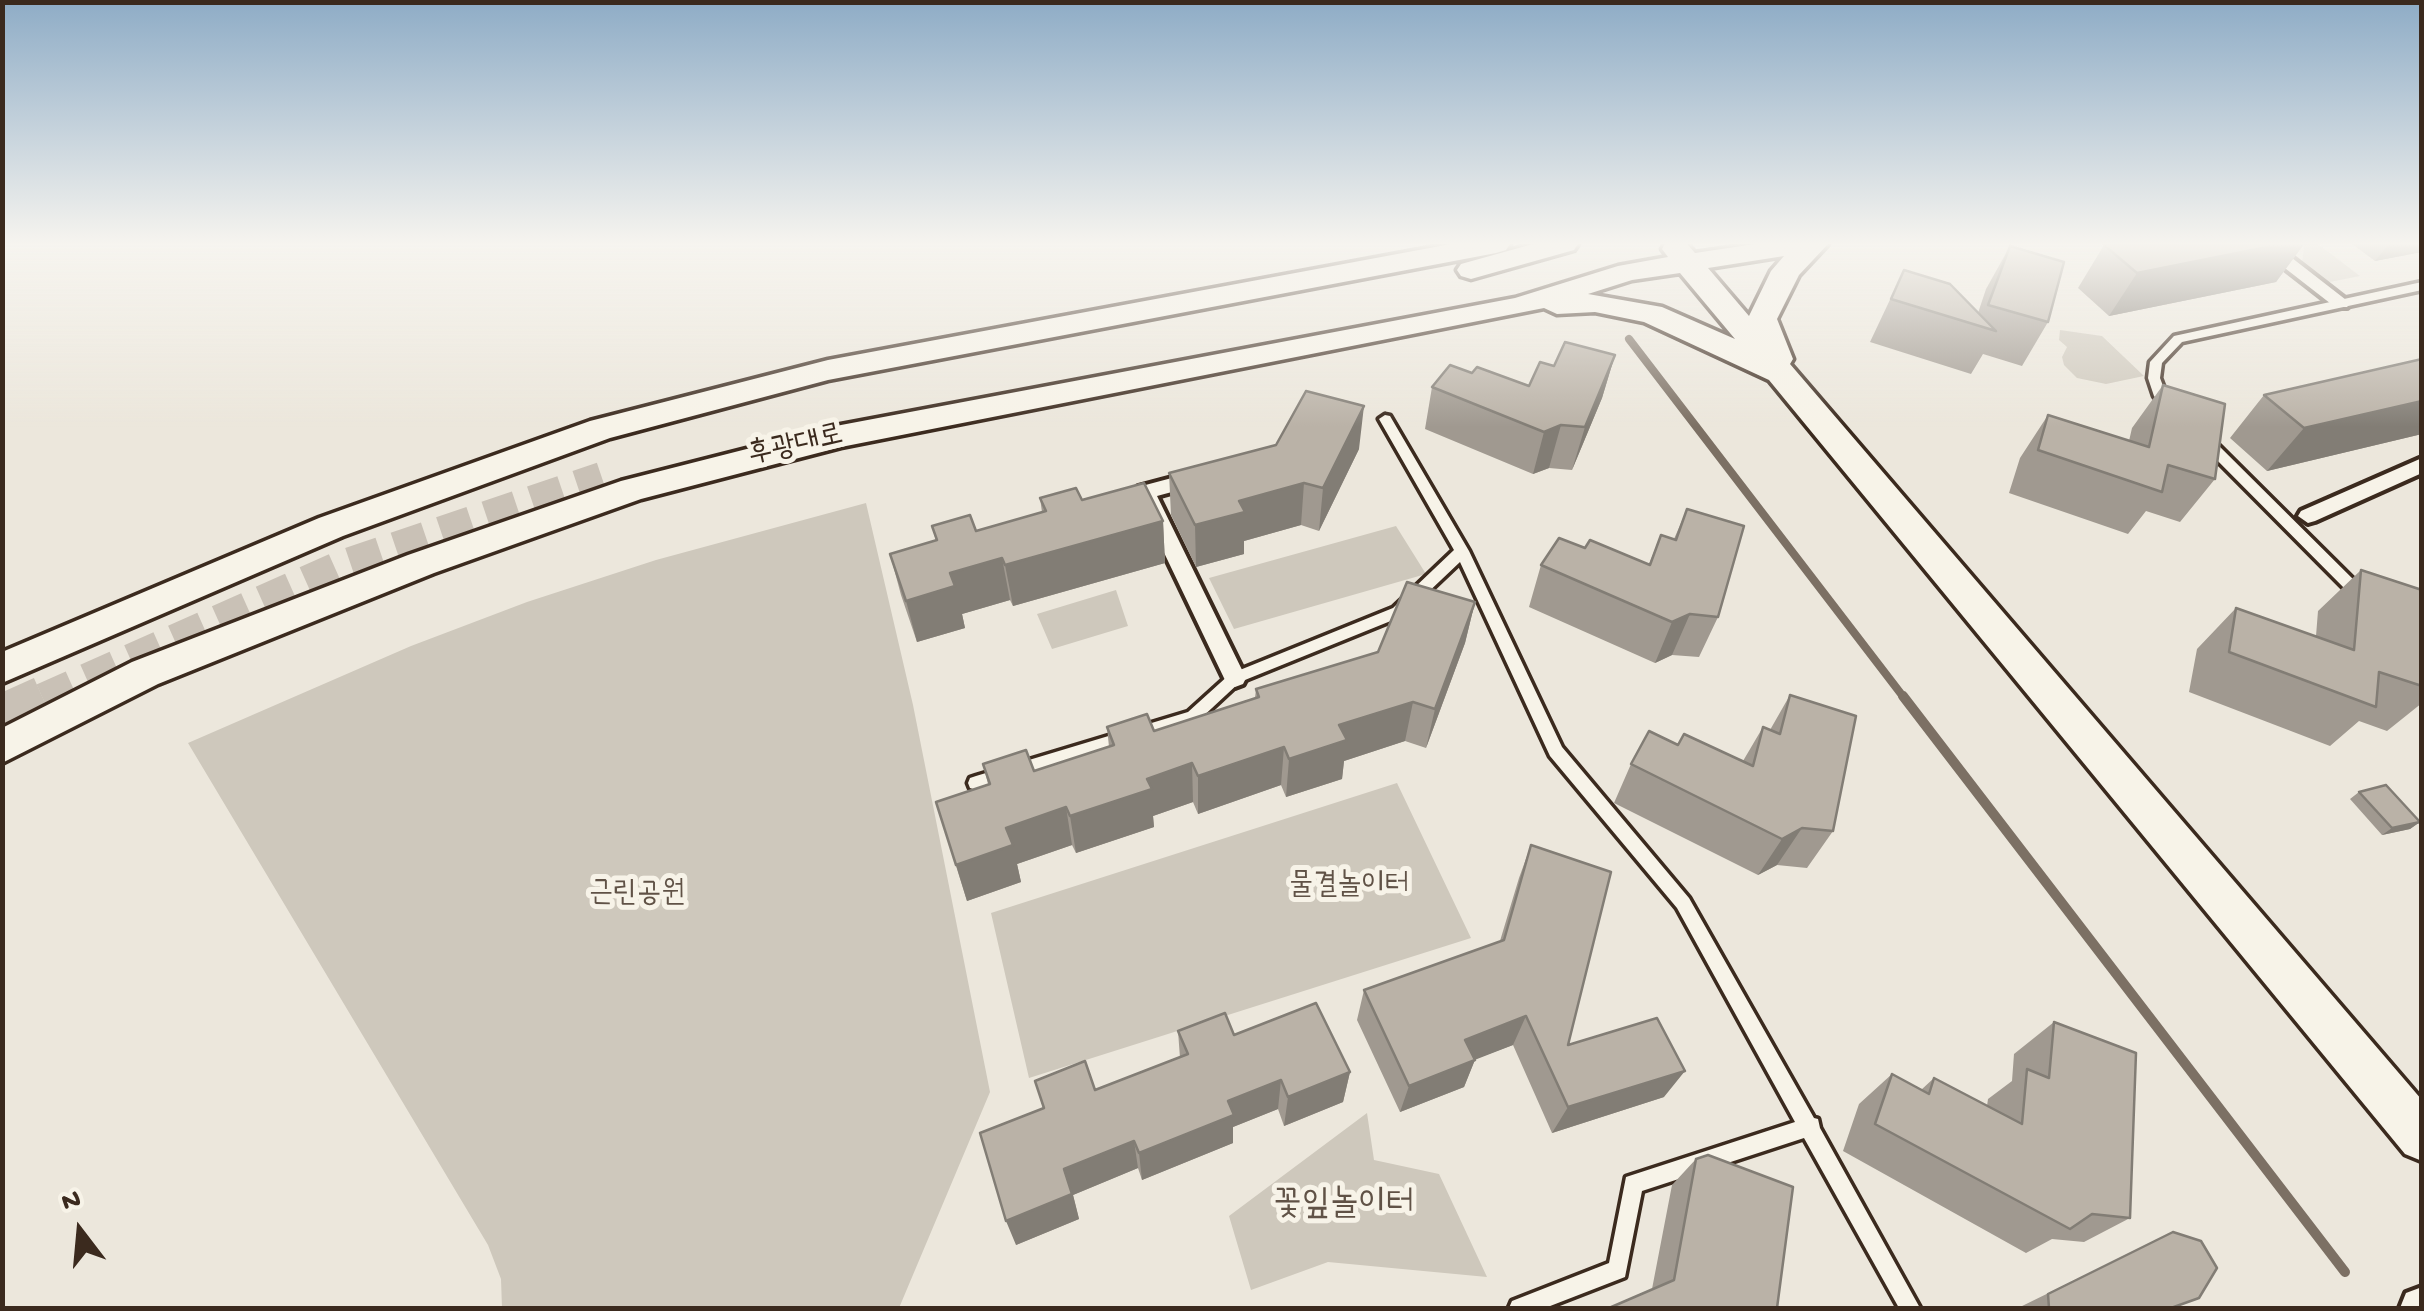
<!DOCTYPE html>
<meta charset="utf-8">
<style>
body{margin:0}
#map{position:relative;width:2424px;height:1311px;overflow:hidden;background:#ece7dc;font-family:"Gochi Hand",sans-serif}
canvas{display:block}
.frame{position:absolute;inset:0;border:5px solid #3b2a1e;pointer-events:none}
.north{position:absolute;left:30px;top:1181px;width:100px;height:100px;-webkit-text-stroke:8px #f7f3e8;paint-order:stroke;rotate:344deg;font-size:28px;font-weight:700;line-height:40px;text-align:center;color:#3b2a1e}
.north::after{content:'';display:block;margin:auto;width:35px;height:45px;background:#3b2a1e;clip-path:polygon(50% 0,100% 100%,50% 72%,0 100%)}
</style>
<div id="map">
<canvas width="2424" height="1311"></canvas>
<div class="frame"></div>
<div class="north">N</div>
</div>
<script>
const c = document.querySelector('canvas').getContext('2d');
c.lineJoin = 'round';
function fill(path, color) {
  c.fillStyle = color;
  c.fill(path, 'evenodd');
}
function poly(rows) {
  const path = new Path2D();
  for (const r of rows) {
    path.moveTo(r[0], r[1]);
    for (let i = 2; i < r.length; i += 2) path.lineTo(r[i], r[i + 1]);
  }
  return path;
}
function stroke(path, color, width, dash) {
  c.strokeStyle = color;
  c.lineWidth = width;
  c.lineCap = dash ? 'butt' : 'round';
  c.setLineDash(dash || []);
  c.stroke(path);
}
function label(font, color, halo, rows, align = 'center') {
  c.font = font + ' "Gochi Hand","Poor Story",sans-serif';
  c.lineWidth = 10;
  c.setLineDash([]);
  c.textBaseline = 'middle';
  c.strokeStyle = halo;
  c.fillStyle = color;
  for (const [text, x, y, turn = 0] of rows) {
    c.save();
    c.translate(x, y);
    c.rotate((+turn || 0) * Math.PI / 180);
    c.textAlign = isNaN(turn) ? turn : align;
    if (halo) c.strokeText(text, 0, 0);
    c.fillText(text, 0, 0);
    c.restore();
  }
}
fill(poly([
 [2304,244,2318,244,2360,276,2325,283,2302,264],
 [2060,330,2102,336,2144,376,2106,384,2077,378,2064,365,2062,357,2067,347,2059,340],
 [866,503,913,705,990,1092,899,1308,502,1308,501,1279,488,1245,188,743,411,646,527,602,656,560],
 [1396,526,1426,574,1234,629,1209,578],
 [1116,590,1128,626,1052,649,1037,614],
 [1397,783,1471,938,1029,1078,991,913],
 [1367,1113,1374,1160,1439,1174,1487,1277,1328,1262,1251,1290,1229,1216]
]), '#cec8bc');
stroke(poly([
 [1629,339,1905,699]
]), '#7c7064', 8);
stroke(poly([
 [1903,696,2345,1272]
]), '#7c7064', 10);
stroke(poly([
 [43,699,342,566,602,478]
]), '#c9c1b6', 32, [32, 16]);
stroke(poly([
 [2,717,49,696]
]), '#c9c1b6', 45, [45, 22]);
const service = poly([
 [2422,282,2422,290,2182,342,2162,363,2160,378,2166,394,2176,406,2170,410,2165,409,2154,396,2148,378,2150,362,2174,336,2422,282],
 [1385,415,1390,416,1469,551,1562,747,1689,898,1814,1118,1818,1119,1820,1128,1920,1308,1899,1308,1804,1138,1642,1191,1625,1277,1545,1308,1509,1308,1512,1301,1609,1263,1626,1177,1795,1122,1677,908,1550,756,1460,562,1403,616,1240,682,1198,721,976,790,970,788,968,783,970,778,976,776,1188,712,1230,674,1393,608,1454,550,1379,419,1385,415],
 [2204,435,2209,436,2366,592,2368,596,2366,600,2356,600,2199,442,2197,439,2199,436,2204,435]
]);
const pedestrian = poly([
 [2254,244,2274,244,2350,303,2347,307,2335,307,2254,244],
 [2422,458,2422,473,2315,521,2308,523,2298,516,2301,511,2422,458],
 [1198,471,1208,478,1205,483,1157,496,1246,678,1243,684,1235,687,1227,684,1224,678,1135,492,1138,487,1198,471]
]);
const minor = poly([
 [2422,1287,2422,1308,2400,1308,2406,1293,2422,1287]
]);
const tertiary = poly([
 [1451,244,1510,244,1506,250,1496,253,828,380,610,438,343,536,2,683,2,652,319,518,590,421,828,360,1451,244],
 [1533,244,1578,244,1574,250,1471,279,1461,276,1457,270,1461,264,1533,244],
 [1665,244,1687,244,1695,253,1755,244,1828,244,1799,275,1777,319,1793,359,1790,364,2422,1100,2422,1161,2405,1154,1769,380,1644,322,1595,312,1557,314,1544,308,841,447,641,499,434,573,158,684,2,763,2,728,132,662,408,555,621,481,841,425,1515,298,1618,266,1668,257,1662,249,1665,244],
 [1784,256,1771,271,1749,316,1708,268,1784,256],
 [1680,273,1735,339,1662,307,1588,294,1632,280,1680,273]
]);
stroke(service, '#3b2a1e', 7);
stroke(pedestrian, '#3b2a1e', 8);
stroke(minor, '#3b2a1e', 8);
stroke(tertiary, '#3b2a1e', 7);
fill(service, '#f7f3e8');
fill(pedestrian, '#f7f3e8');
fill(minor, '#f7f3e8');
fill(tertiary, '#f7f3e8');
fill(poly([
 [2110,244,2304,244,2276,282,2109,316,2078,288,2104,245],
 [2352,244,2422,244,2422,252,2375,261],
 [2010,246,2048,322,2022,366,1983,354,1971,374,1870,342,1904,270,1978,313,1986,289],
 [1615,355,1602,398,1572,470,1549,468,1533,474,1425,429,1432,387,1472,373,1529,386,1554,366],
 [2422,359,2422,434,2267,471,2230,438,2264,395],
 [2163,385,2215,479,2180,522,2146,511,2128,534,2009,493,2020,458,2048,415,2129,441,2132,428],
 [1359,449,1319,531,1301,525,1244,541,1244,554,1196,567,1171,515,1169,473],
 [1040,498,1082,500,1163,521,1165,563,1013,606,1010,600,962,614,965,628,917,642,901,595,890,554,936,541,932,526,976,531,1042,512],
 [1687,509,1718,617,1699,657,1672,655,1655,663,1529,607,1541,565,1585,548,1649,564,1661,535,1674,539],
 [2361,570,2422,590,2422,703,2387,731,2359,721,2330,746,2189,692,2197,649,2236,608,2316,636,2318,611],
 [1475,602,1465,643,1426,748,1405,741,1344,761,1342,779,1286,797,1281,785,1198,814,1193,802,1153,816,1154,827,1076,853,1072,845,1017,864,1021,882,967,901,936,802,988,784,983,764,1034,771,1109,747,1107,727,1154,731,1255,698,1256,689,1378,652],
 [1790,695,1833,831,1807,868,1777,865,1758,875,1614,803,1631,764,1678,745,1743,761,1763,727,1770,730],
 [2359,792,2420,822,2410,829,2382,835,2350,799],
 [1531,845,1568,1045,1664,1097,1552,1133,1513,1045,1475,1059,1464,1087,1400,1112,1357,1020,1364,990,1500,941,1519,878],
 [2054,1022,2130,1218,2084,1242,2052,1239,2026,1253,1843,1151,1859,1104,1892,1074,1921,1090,1934,1078,1987,1106,1988,1099,2012,1081,2014,1054],
 [1178,1031,1234,1035,1350,1072,1343,1102,1284,1126,1278,1109,1233,1127,1233,1143,1142,1180,1138,1168,1073,1195,1079,1219,1016,1245,1043,1108,1035,1081,1095,1090,1180,1058],
 [1696,1159,1777,1308,1652,1289,1672,1185],
 [2173,1232,2199,1298,2173,1308,2018,1308]
]), '#a09990');
fill(poly([
 [2282,244,2304,244,2276,282,2109,316,2137,273],
 [2389,244,2422,244,2422,252,2375,261],
 [1615,355,1602,398,1572,470,1585,427],
 [2422,401,2422,434,2267,471,2304,428],
 [1364,406,1359,449,1319,531,1323,488],
 [1561,425,1549,468,1533,474,1544,432],
 [1304,483,1301,525,1244,541,1244,554,1196,567,1195,525,1239,501],
 [1163,521,1165,563,1013,606,1005,565],
 [1002,558,1010,600,962,614,965,628,917,642,906,601,950,573],
 [1475,602,1465,643,1426,748,1435,709],
 [1690,614,1672,655,1655,663,1672,622],
 [1413,702,1405,741,1344,761,1342,779,1286,797,1289,759,1339,725],
 [1284,747,1281,785,1198,814,1198,776],
 [1192,763,1193,802,1153,816,1154,827,1076,853,1070,816,1147,779],
 [1066,807,1072,845,1017,864,1021,882,967,901,956,865,1006,828],
 [2420,822,2410,829,2382,835,2392,828],
 [1802,828,1777,865,1758,875,1782,839],
 [1526,1016,1513,1045,1454,1068,1465,1040],
 [1475,1060,1464,1087,1400,1112,1409,1086],
 [1685,1071,1664,1097,1552,1133,1568,1107],
 [1350,1072,1343,1102,1284,1126,1288,1097],
 [1281,1080,1278,1109,1233,1127,1233,1143,1142,1180,1139,1153,1228,1101],
 [1134,1141,1138,1168,1073,1195,1079,1219,1016,1245,1006,1221,1064,1169]
]), '#827d75');
const building = poly([
 [2110,244,2282,244,2137,273,2104,245,2110,244],
 [2010,246,2064,262,2048,322,1988,305,2010,246],
 [1904,270,1950,284,1996,331,1891,299,1904,270],
 [1565,342,1615,355,1585,427,1561,425,1544,432,1432,387,1450,365,1472,373,1477,367,1529,386,1540,362,1554,366,1565,342],
 [2422,359,2422,401,2304,428,2264,395,2422,359],
 [2163,385,2225,404,2215,479,2168,465,2162,492,2038,450,2048,415,2149,447,2163,385],
 [1306,391,1364,406,1323,488,1304,483,1239,501,1245,512,1195,525,1169,473,1276,445,1306,391],
 [1144,483,1163,521,1005,565,1002,558,950,573,955,586,906,601,890,554,937,540,932,526,970,515,976,531,1046,511,1040,498,1076,488,1082,500,1144,483],
 [1687,509,1744,526,1718,617,1690,614,1672,622,1541,565,1559,538,1585,548,1590,540,1650,565,1661,535,1676,540,1687,509],
 [2361,570,2422,590,2422,686,2379,672,2376,707,2229,652,2236,608,2354,650,2361,570],
 [1407,582,1475,602,1435,709,1413,702,1339,725,1347,740,1289,759,1284,747,1198,776,1192,763,1147,779,1152,789,1070,816,1066,807,1006,828,1013,845,956,865,936,802,990,784,983,764,1026,750,1034,771,1114,745,1107,727,1147,714,1154,731,1259,697,1256,689,1378,652,1407,582],
 [1790,695,1856,716,1833,831,1802,828,1782,839,1631,764,1649,731,1678,745,1684,734,1753,766,1763,727,1780,734,1790,695],
 [2386,785,2420,822,2392,828,2359,792,2386,785],
 [1531,845,1611,872,1568,1045,1657,1018,1685,1071,1568,1107,1526,1016,1465,1040,1475,1060,1409,1086,1364,990,1504,940,1531,845],
 [1316,1003,1350,1072,1288,1097,1281,1080,1228,1101,1234,1115,1139,1153,1134,1141,1064,1169,1072,1194,1006,1221,980,1133,1044,1108,1035,1081,1085,1061,1095,1090,1188,1054,1178,1031,1225,1013,1234,1035,1316,1003],
 [2054,1022,2136,1053,2130,1218,2092,1214,2070,1229,1875,1124,1892,1074,1929,1094,1934,1078,2022,1124,2027,1069,2049,1078,2054,1022],
 [1708,1155,1793,1187,1777,1308,1609,1308,1674,1280,1696,1159,1708,1155],
 [2173,1232,2201,1241,2217,1268,2199,1298,2171,1308,2049,1308,2048,1294,2173,1232]
]);
fill(building, '#bab2a7');
stroke(building, '#827d75', 2.5);
const sky = c.createLinearGradient(0, 0, 0, 427);
sky.addColorStop(0, '#8eacc6');
sky.addColorStop(0.57, '#f6f4ef');
sky.addColorStop(1, '#f6f4ef00');
c.fillStyle = sky;
c.fillRect(0, 0, 2424, 427);
label('30px', '#3b2a1e', '#f7f3e8', [
 ["후광대로",796,447,-13]
]);
label('30px', '#605246', '#f7f3e8', [
 ["물결놀이터",1349,887],
 ["근린공원",637,895]
]);
label('35px', '#605246', '#f7f3e8', [
 ["꽃잎놀이터",1344,1207]
]);
</script>
